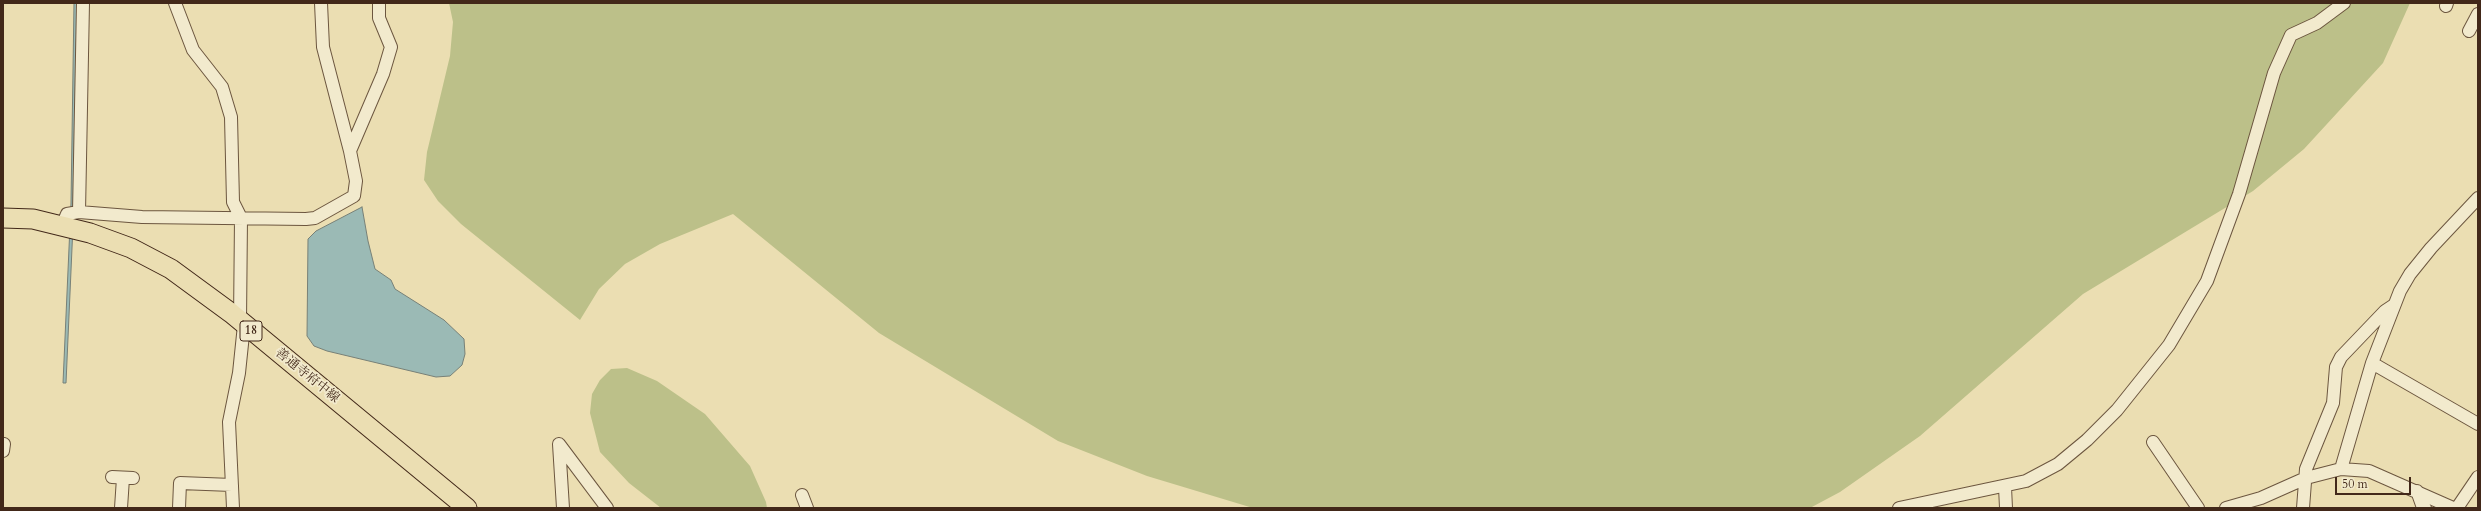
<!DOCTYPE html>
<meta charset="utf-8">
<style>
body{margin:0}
#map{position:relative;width:2481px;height:511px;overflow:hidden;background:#ebdeb2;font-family:Cardo,serif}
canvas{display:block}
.frame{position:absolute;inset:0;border:4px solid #422819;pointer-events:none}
.scale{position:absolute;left:2335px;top:477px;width:76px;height:18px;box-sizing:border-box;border:2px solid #422819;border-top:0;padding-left:5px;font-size:12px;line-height:14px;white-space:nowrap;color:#422819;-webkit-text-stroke:3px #f2eacd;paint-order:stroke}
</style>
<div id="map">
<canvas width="2481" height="511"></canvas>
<div class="frame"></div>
<div class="scale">50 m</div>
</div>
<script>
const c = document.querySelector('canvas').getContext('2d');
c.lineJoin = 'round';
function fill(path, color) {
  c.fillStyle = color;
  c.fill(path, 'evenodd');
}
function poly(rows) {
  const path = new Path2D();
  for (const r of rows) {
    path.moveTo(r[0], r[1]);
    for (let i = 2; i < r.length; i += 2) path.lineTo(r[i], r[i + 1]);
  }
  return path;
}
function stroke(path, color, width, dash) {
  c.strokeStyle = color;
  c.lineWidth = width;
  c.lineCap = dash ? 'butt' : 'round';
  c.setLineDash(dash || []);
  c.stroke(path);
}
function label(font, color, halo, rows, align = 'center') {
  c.font = font + ' Cardo,"Noto Serif JP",serif';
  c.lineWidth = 3.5;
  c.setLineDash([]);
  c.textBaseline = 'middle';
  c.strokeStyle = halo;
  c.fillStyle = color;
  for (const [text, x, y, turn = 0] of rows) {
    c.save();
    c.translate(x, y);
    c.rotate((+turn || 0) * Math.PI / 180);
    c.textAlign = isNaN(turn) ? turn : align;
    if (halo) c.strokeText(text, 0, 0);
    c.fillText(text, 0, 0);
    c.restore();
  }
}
fill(poly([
 [449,3,2410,3,2383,63,2304,149,2253,191,2083,294,1920,436,1840,492,1810,508,1253,508,1147,476,1058,441,879,333,733,214,660,244,625,264,599,289,580,320,461,224,438,201,424,180,427,152,450,56,453,22],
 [627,368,657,381,705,414,750,466,766,502,767,508,661,508,629,483,600,452,590,413,592,394,600,380,611,369]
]), '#bcc089');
const water = poly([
 [74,3,77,3,74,203,66,383,63,383,71,203,74,3],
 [362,207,368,241,375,269,391,280,395,289,444,320,464,339,465,354,462,365,450,376,436,377,327,351,314,346,307,336,308,239,316,231,362,207]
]);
fill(water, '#9bbab5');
stroke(water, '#778077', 1);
const street = poly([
 [175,3,193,50,222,87,231,117,233,202,241,218,240,321],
 [2446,6,2447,3],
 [2469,31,2478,14],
 [350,151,383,74,391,47,379,18,379,3],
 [79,212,142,217,306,219,315,218,354,196,356,181,350,151,323,47,321,3],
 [62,226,67,214,79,212,83,3],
 [2372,363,2478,424],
 [2153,442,2198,508],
 [3,451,4,444],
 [2341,469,2369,471,2453,508],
 [112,477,133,478],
 [2005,487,2006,508],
 [2417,491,2422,505,2425,508],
 [802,495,807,508],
 [121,508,123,478],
 [179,508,180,483,232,485],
 [233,508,229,422,239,373,244,325],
 [563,508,559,444,607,508],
 [1899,508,2026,481,2058,464,2087,440,2117,410,2169,345,2207,281,2239,194,2274,73,2291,35,2317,23,2344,3],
 [2226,508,2261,498,2306,478,2341,469,2372,363,2400,291,2410,274,2431,248,2478,198],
 [2303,508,2306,469,2333,403,2336,367,2341,357,2385,311,2394,305],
 [2457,508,2478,477]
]);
const primary = poly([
 [3,218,33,219,90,233,131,248,171,269,231,313,467,508]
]);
stroke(street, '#6c563f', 14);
stroke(primary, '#422819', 21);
stroke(street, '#f2eacd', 12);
stroke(primary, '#ebdeb2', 19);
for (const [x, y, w] of [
 [251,331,22]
]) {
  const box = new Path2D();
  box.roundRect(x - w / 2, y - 10, w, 20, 3);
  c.fillStyle = '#f2eacd';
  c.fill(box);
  stroke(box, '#422819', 1);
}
label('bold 12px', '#422819', null, [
 ["18",251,331]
]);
label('13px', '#422819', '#f2eacd', [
 ["善通寺府中線",307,376,39]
]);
</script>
